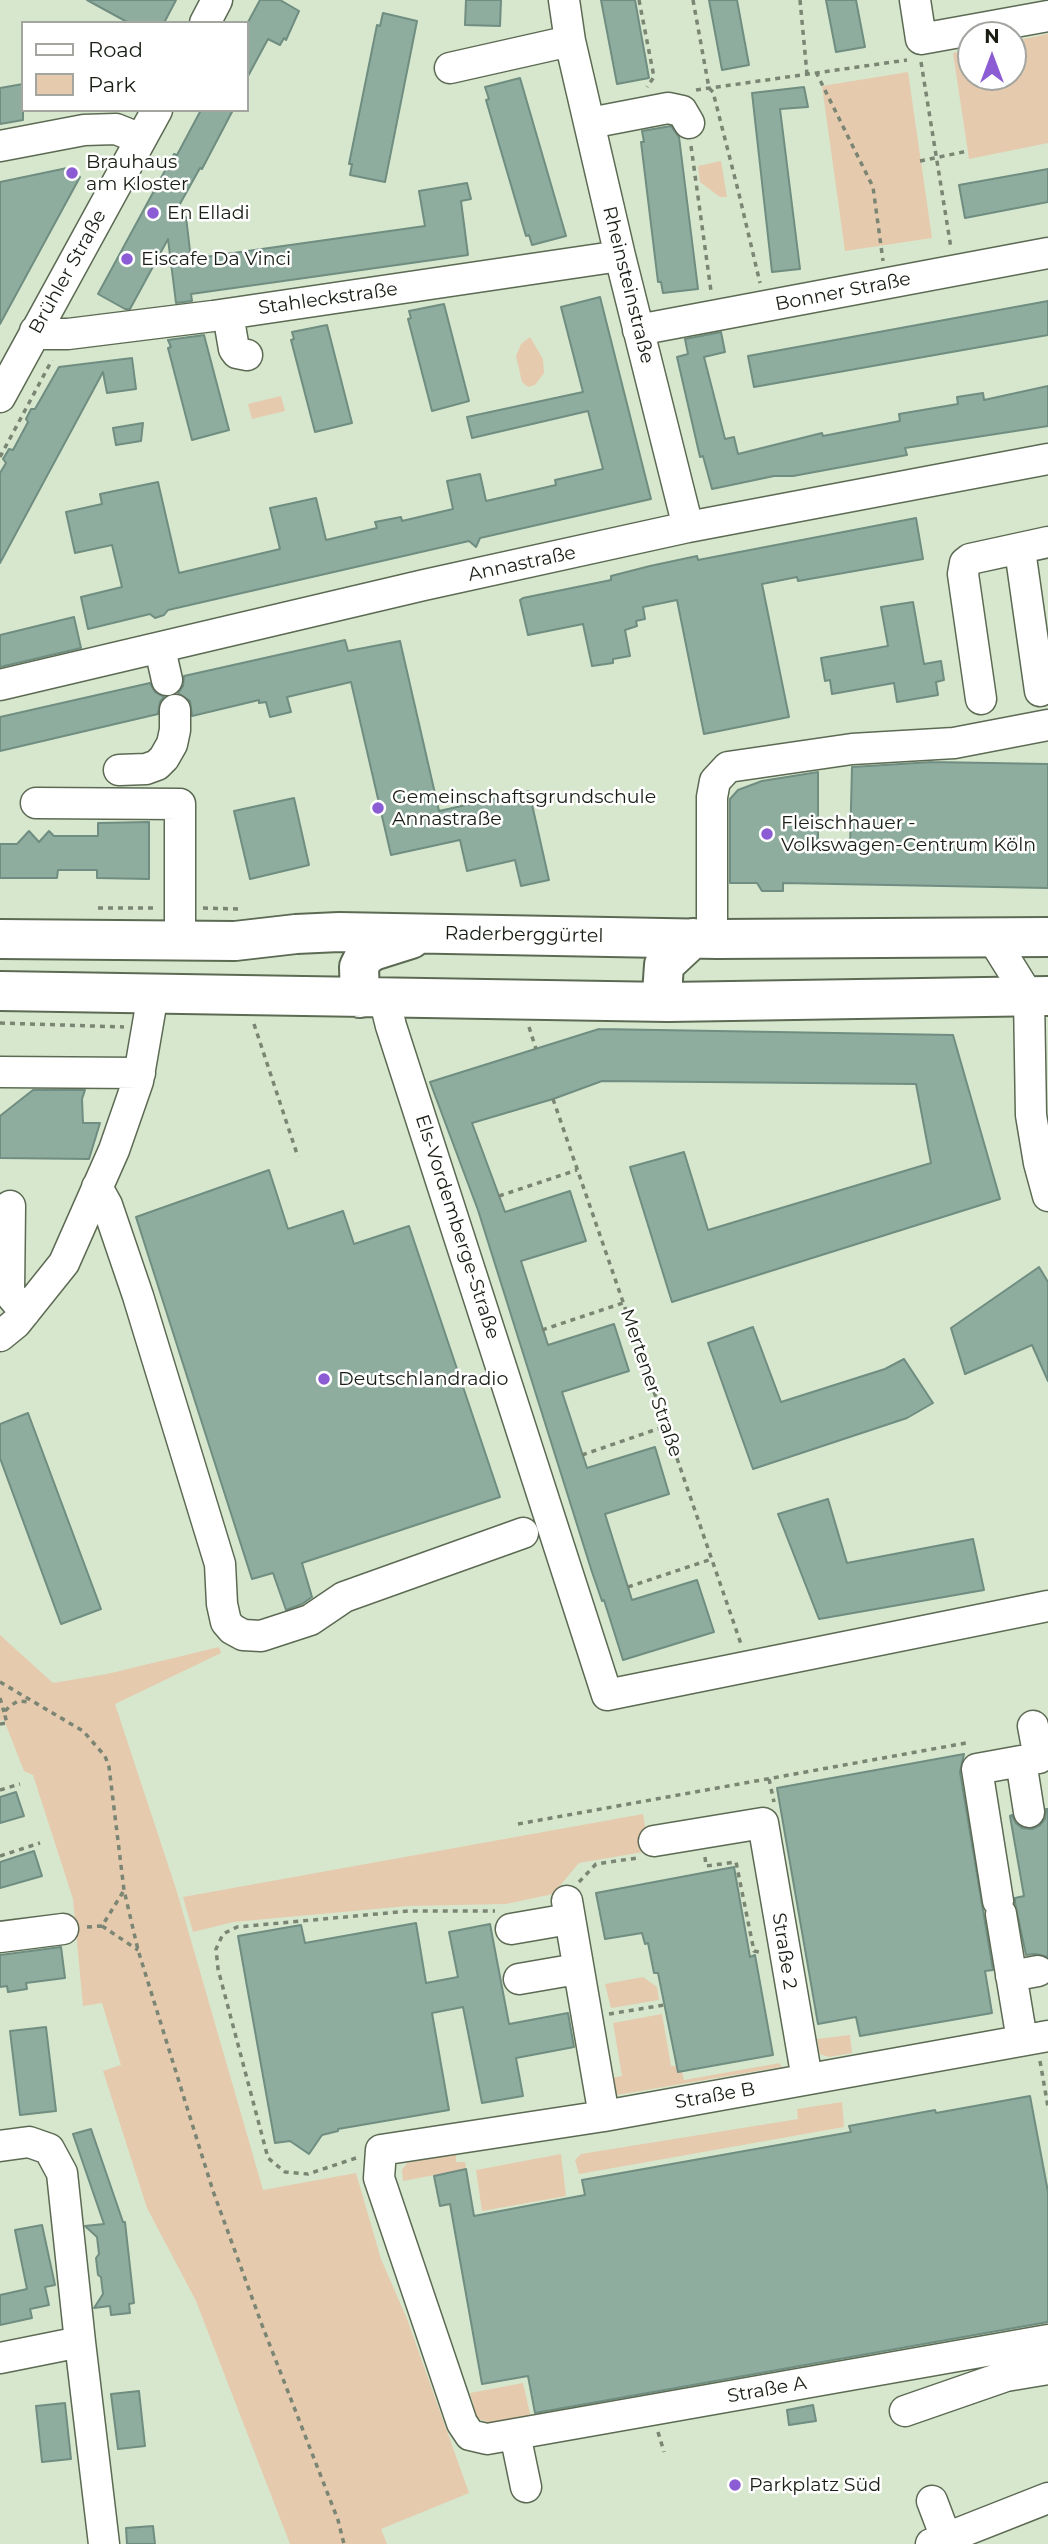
<!DOCTYPE html>
<meta charset="utf-8">
<style>
body{margin:0}
#map{position:relative;width:1048px;height:2544px;overflow:hidden;background:#d7e7cd;font-family:Montserrat,sans-serif}
canvas{display:block}
.legend{position:absolute;left:21px;top:21px;width:228px;height:91px;box-sizing:border-box;background:#fff;border:2px solid #a3a5a1;margin:0;padding:9px 12px;list-style:none;font-size:21px;color:#181e14}
.legend li{display:flex;align-items:center;gap:14px;height:35px}
.legend b{width:35px;border:2px solid #a3a5a1}
.north{position:absolute;left:957px;top:21px;width:70px;height:70px;box-sizing:border-box;background:#fff;border:2px solid #a3a5a1;border-radius:50%;rotate:0deg;font-size:19px;font-weight:700;line-height:28px;text-align:center;color:#181e14}
.north::after{content:'';display:block;margin:auto;width:24px;height:32px;background:#8c5cd5;clip-path:polygon(50% 0,100% 100%,50% 72%,0 100%)}
</style>
<div id="map">
<canvas width="1048" height="2544"></canvas>
<ul class="legend">
<li><b style="height:9px;background:#fff"></b>Road</li>
<li><b style="height:19px;background:#e5caae"></b>Park</li>
</ul>
<div class="north">N</div>
</div>
<script>
const c = document.querySelector('canvas').getContext('2d');
c.lineJoin = 'round';
function fill(path, color) {
  c.fillStyle = color;
  c.fill(path, 'evenodd');
}
function poly(rows) {
  const path = new Path2D();
  for (const r of rows) {
    path.moveTo(r[0], r[1]);
    for (let i = 2; i < r.length; i += 2) path.lineTo(r[i], r[i + 1]);
  }
  return path;
}
function stroke(path, color, width, dash) {
  c.strokeStyle = color;
  c.lineWidth = width;
  c.lineCap = dash ? 'butt' : 'round';
  c.setLineDash(dash || []);
  c.stroke(path);
}
function label(font, color, halo, rows, align = 'center') {
  c.font = font + ' Montserrat,sans-serif';
  c.lineWidth = 5;
  c.setLineDash([]);
  c.textBaseline = 'middle';
  c.strokeStyle = halo;
  c.fillStyle = color;
  for (const [text, x, y, turn = 0] of rows) {
    c.save();
    c.translate(x, y);
    c.rotate((+turn || 0) * Math.PI / 180);
    c.textAlign = isNaN(turn) ? turn : align;
    if (halo) c.strokeText(text, 0, 0);
    c.fillText(text, 0, 0);
    c.restore();
  }
}
fill(poly([
 [1048,34,1048,143,969,159,953,53,971,49,971,77,1013,77,1013,41],
 [908,72,932,238,845,251,822,86],
 [721,161,727,197,720,197,700,182,698,166],
 [530,337,543,359,544,373,535,385,528,387,522,382,516,356,521,344],
 [281,396,285,411,252,419,248,404],
 [0,1635,53,1683,107,1674,219,1647,221,1653,115,1704,177,1892,263,2190,356,2173,381,2259,407,2319,469,2493,381,2529,387,2544,290,2544,196,2301,147,2208,103,2071,121,2065,102,2003,83,2006,73,1899,33,1775,24,1771,4,1720,0,1721],
 [643,1814,649,1851,579,1863,553,1894,506,1904,408,1906,233,1922,193,1932,183,1897],
 [643,1977,657,1987,659,2000,611,2008,605,1984],
 [662,2014,671,2066,677,2066,678,2072,682,2072,684,2080,780,2063,781,2067,617,2095,610,2090,605,2079,622,2076,613,2023],
 [850,2035,852,2053,829,2057,820,2054,817,2039],
 [842,2102,844,2127,579,2174,575,2160,581,2154,798,2119,797,2109],
 [456,2153,456,2162,465,2162,466,2169,403,2181,402,2170,407,2163],
 [561,2154,566,2196,482,2211,476,2170],
 [523,2383,531,2418,492,2424,477,2418,470,2393]
]), '#e5caae');
const building = poly([
 [87,0,176,0,164,23,129,23,87,0],
 [260,0,280,0,299,11,286,40,284,38,280,45,268,39,247,78,247,24,260,0],
 [466,0,501,0,500,26,465,25,466,0],
 [601,0,635,0,649,78,617,84,601,0],
 [709,0,737,0,749,65,722,70,709,0],
 [826,0,856,0,865,47,836,52,826,0],
 [383,13,417,21,385,182,350,175,352,164,349,164,377,25,380,26,383,13],
 [520,78,566,236,532,245,529,235,526,236,486,100,489,99,485,87,520,78],
 [23,84,23,120,0,124,0,88,23,84],
 [804,87,808,107,780,109,800,269,772,272,752,93,804,87],
 [201,110,233,110,202,169,200,168,176,211,186,217,191,259,425,226,419,191,467,183,471,199,461,201,468,255,191,294,192,301,176,303,168,239,130,309,125,309,98,294,174,154,177,155,201,110],
 [671,126,679,137,698,289,663,293,661,282,658,282,641,142,644,142,642,131,671,126],
 [72,167,80,177,0,324,0,182,72,167],
 [1048,169,1048,202,965,218,959,185,1048,169],
 [600,297,651,499,480,538,476,547,469,541,168,610,164,615,155,618,150,614,88,629,81,597,122,587,112,545,75,553,66,512,102,504,100,494,158,482,179,573,280,549,270,508,316,498,326,540,377,528,375,522,401,517,402,521,453,509,447,481,480,474,486,501,556,485,555,480,603,469,588,411,472,438,467,417,583,392,561,307,600,297],
 [1048,301,1048,335,754,387,748,356,1048,301],
 [444,304,469,401,432,411,408,319,411,318,409,311,444,304],
 [327,325,352,423,315,432,291,340,294,339,292,332,327,325],
 [721,332,725,352,704,357,725,439,734,437,738,454,822,433,823,436,900,421,899,414,958,404,957,397,983,393,984,400,1048,386,1048,426,905,448,907,455,793,476,774,476,712,489,703,456,700,457,677,357,688,354,685,339,721,332],
 [204,335,229,430,192,440,168,348,171,347,168,340,204,335],
 [132,358,136,389,107,393,103,372,0,563,0,473,6,463,3,459,9,449,13,450,28,422,26,419,31,409,35,409,59,367,132,358],
 [143,423,141,441,116,445,113,428,143,423],
 [916,518,923,559,798,581,797,577,762,584,789,717,704,734,677,600,643,607,645,619,636,621,637,626,625,630,630,656,613,659,613,663,592,666,583,624,528,635,520,600,523,598,611,580,611,576,650,566,697,556,698,560,916,518],
 [913,602,924,664,941,661,944,680,936,682,938,695,897,702,894,683,832,694,830,680,825,681,821,658,888,646,881,607,913,602],
 [74,617,81,648,0,667,0,635,74,617],
 [345,640,348,651,400,641,439,811,529,791,549,880,521,886,515,860,467,871,460,840,391,855,351,682,287,697,291,712,270,717,266,702,259,703,259,700,192,716,190,701,178,693,183,686,184,676,345,640],
 [150,683,155,692,164,697,160,702,158,714,0,751,0,717,150,683],
 [932,762,1048,764,1048,888,783,883,783,891,762,891,757,883,730,883,730,799,738,790,762,781,818,772,818,847,850,848,852,767,932,762],
 [294,798,309,865,250,879,234,811,294,798],
 [149,822,149,879,97,878,97,870,58,870,57,878,0,878,0,844,17,844,29,831,39,842,49,831,54,836,98,836,98,823,149,822],
 [599,1029,953,1035,1000,1199,672,1302,630,1167,684,1152,708,1230,931,1163,916,1084,602,1081,553,1099,472,1123,505,1212,570,1191,586,1241,521,1261,548,1345,614,1324,629,1371,562,1392,587,1468,655,1447,669,1494,605,1514,632,1600,697,1580,714,1632,623,1660,604,1600,602,1601,592,1572,478,1210,430,1082,599,1029],
 [33,1090,85,1090,82,1099,83,1123,100,1123,89,1159,0,1158,0,1116,33,1090],
 [269,1170,288,1229,343,1211,354,1244,409,1226,500,1497,302,1563,312,1597,302,1604,286,1610,273,1573,252,1579,136,1217,269,1170],
 [1039,1267,1048,1282,1048,1381,1032,1345,965,1374,951,1328,1039,1267],
 [753,1327,781,1402,885,1369,904,1359,933,1403,907,1418,753,1469,708,1343,753,1327],
 [28,1413,101,1609,61,1624,0,1458,0,1424,28,1413],
 [828,1499,847,1563,973,1539,984,1590,819,1619,778,1514,828,1499],
 [964,1754,960,1772,993,1970,985,1971,992,2013,860,2036,856,2017,818,2024,777,1788,964,1754],
 [16,1792,24,1816,0,1823,0,1797,16,1792],
 [1046,1809,1048,1809,1048,1957,1035,1954,1026,1955,1015,1903,1015,1898,1024,1896,1010,1816,1012,1815,1016,1823,1022,1828,1032,1829,1040,1825,1045,1819,1046,1809],
 [34,1851,42,1876,0,1888,0,1862,34,1851],
 [734,1867,750,1957,755,1955,773,2055,678,2072,658,1973,654,1973,648,1943,645,1944,642,1933,605,1939,596,1893,734,1867],
 [416,1923,426,1983,458,1977,449,1932,490,1924,509,2024,568,2013,574,2047,516,2058,523,2096,482,2103,463,2007,432,2013,449,2110,338,2129,338,2131,322,2135,309,2154,290,2141,275,2143,238,1936,301,1925,305,1943,416,1923],
 [61,1947,65,1978,26,1983,27,1989,8,1992,7,1986,0,1987,0,1955,61,1947],
 [46,2027,56,2111,20,2115,10,2031,46,2027],
 [1030,2096,1048,2192,1048,2322,535,2413,528,2376,482,2384,450,2204,440,2206,434,2176,466,2169,474,2216,585,2195,582,2180,851,2132,849,2126,935,2110,936,2113,1030,2096],
 [91,2129,123,2222,125,2222,134,2303,129,2304,130,2313,111,2315,110,2306,94,2308,103,2294,102,2286,101,2277,98,2275,96,2258,99,2254,97,2237,85,2226,104,2224,73,2134,91,2129],
 [42,2225,55,2285,45,2287,49,2305,30,2309,32,2318,0,2325,0,2295,27,2289,15,2230,42,2225],
 [139,2391,145,2446,118,2449,111,2394,139,2391],
 [65,2403,71,2459,42,2462,36,2406,65,2403],
 [813,2405,816,2421,789,2425,787,2410,813,2405],
 [153,2526,155,2544,127,2544,126,2528,153,2526]
]);
fill(building, '#8ead9f');
stroke(building, '#6f8d80', 2);
const minor = poly([
 [564,0,570,41,620,256,688,527],
 [915,0,921,39,1048,16],
 [205,23,217,0],
 [450,68,570,41],
 [590,123,668,108,682,111,689,123],
 [0,146,84,130,116,129,141,139],
 [228,314,234,349,237,353,247,355],
 [638,330,1048,253],
 [35,331,46,334,68,334,213,316,620,256],
 [0,397,157,110],
 [1020,550,1040,691],
 [160,649,167,680],
 [0,685,424,585,688,527,1048,459],
 [981,699,963,574,965,563,970,559,1048,542],
 [119,770,146,769,157,765,164,758,172,744,175,730,175,710],
 [36,803,180,804,180,940],
 [991,936,1029,997,1031,1115,1039,1163,1048,1196],
 [712,938,712,797,715,781,728,767,852,749,954,743,1048,725],
 [384,998,391,1026,607,1695,1048,1606],
 [0,1072,140,1073],
 [97,1187,107,1205,138,1296,220,1564,222,1604,226,1622,232,1629,243,1635,261,1636,310,1620,344,1597,523,1533],
 [10,1206,9,1293,25,1312],
 [0,1336,16,1323,64,1263,114,1150,138,1081,153,994],
 [1029,1812,1021,1761,1039,1758,1033,1726],
 [654,1841,763,1823,807,2079],
 [567,1901,604,2116],
 [998,1901,977,1769,1021,1761],
 [1001,1914,1022,2040],
 [511,1929,569,1919],
 [0,1937,63,1929],
 [1011,1976,1038,1971],
 [519,1979,577,1969],
 [1048,2036,604,2116,381,2150,379,2178,462,2423,470,2435,487,2439,1048,2340],
 [0,2146,29,2142,49,2149,62,2173,80,2342,104,2544],
 [0,2358,80,2342],
 [905,2411,1006,2376,1048,2369],
 [515,2434,526,2487],
 [932,2501,946,2538],
 [931,2544,1048,2498]
]);
const major = poly([
 [0,939,235,941,296,934,339,932,717,939,1048,937],
 [0,991,668,1002,1048,996],
 [360,998,359,967,364,957,373,951,411,939],
 [668,1002,662,994,664,965,693,938]
]);
stroke(minor, '#5c6a53', 33);
stroke(major, '#5c6a53', 42);
stroke(poly([
 [639,0,654,77,647,87],
 [693,0,709,88,713,92,739,194,760,283],
 [800,0,807,74],
 [921,62,951,248],
 [816,72,873,187,883,261],
 [696,90,907,60],
 [691,146,711,291],
 [920,161,968,151],
 [0,457,52,360],
 [98,908,157,908],
 [203,908,241,909],
 [0,1023,124,1027],
 [254,1024,298,1157],
 [529,1027,536,1049],
 [553,1099,741,1644],
 [499,1196,577,1170],
 [542,1330,623,1303],
 [582,1455,666,1426],
 [628,1587,712,1559],
 [0,1682,83,1731,105,1756,109,1767,124,1890,138,1950,213,2191,262,2325,338,2520,344,2544],
 [0,1698,4,1712],
 [0,1724,7,1723,4,1712,10,1706,18,1701,29,1702],
 [769,1779,774,1802],
 [0,1790,20,1784],
 [518,1824,966,1743,967,1746],
 [0,1856,40,1843],
 [705,1857,706,1866,736,1862,754,1951,759,1952],
 [579,1882,596,1864,637,1858],
 [123,1892,102,1926,138,1950],
 [87,1927,102,1926],
 [609,2014,664,2005],
 [1040,2061,1048,2107],
 [356,2158,308,2174,285,2172,268,2158,218,1969,216,1949,223,1934,237,1927,409,1911,495,1911],
 [658,2432,664,2452]
]), '#7a8573', 3.5, [5, 5]);
stroke(minor, '#fff', 30);
stroke(major, '#fff', 38);
for (const [x, y, r, color] of [
 [72,173,7,"#8c5cd5"],
 [153,213,7,"#8c5cd5"],
 [127,259,7,"#8c5cd5"],
 [378,808,7,"#8c5cd5"],
 [767,834,7,"#8c5cd5"],
 [324,1379,7,"#8c5cd5"],
 [735,2485,7,"#8c5cd5"]
]) {
  const dot = new Path2D();
  dot.arc(x, y, r, 0, 2 * Math.PI);
  c.fillStyle = color;
  c.fill(dot);
  stroke(dot, '#fff', 2.5);
}
label('19px', '#181e14', '#fff', [
 ["Brauhaus",86,162],
 ["am Kloster",86,184],
 ["En Elladi",167,213],
 ["Eiscafe Da Vinci",141,259],
 ["Gemeinschaftsgrundschule",392,797],
 ["Annastraße",392,819],
 ["Fleischhauer -",781,823],
 ["Volkswagen-Centrum Köln",781,845],
 ["Deutschlandradio",338,1379],
 ["Parkplatz Süd",749,2485]
], 'left');
label('19px', '#181e14', '#fff', [
 ["Brühler Straße",68,272,-61],
 ["Rheinsteinstraße",628,285,76],
 ["Bonner Straße",843,292,-11],
 ["Stahleckstraße",328,299,-8],
 ["Annastraße",522,564,-12],
 ["Raderberggürtel",524,935,1],
 ["Els-Vordemberge-Straße",457,1227,72],
 ["Mertener Straße",651,1383,71],
 ["Straße 2",784,1951,81],
 ["Straße B",715,2096,-10],
 ["Straße A",767,2390,-10]
]);
</script>
